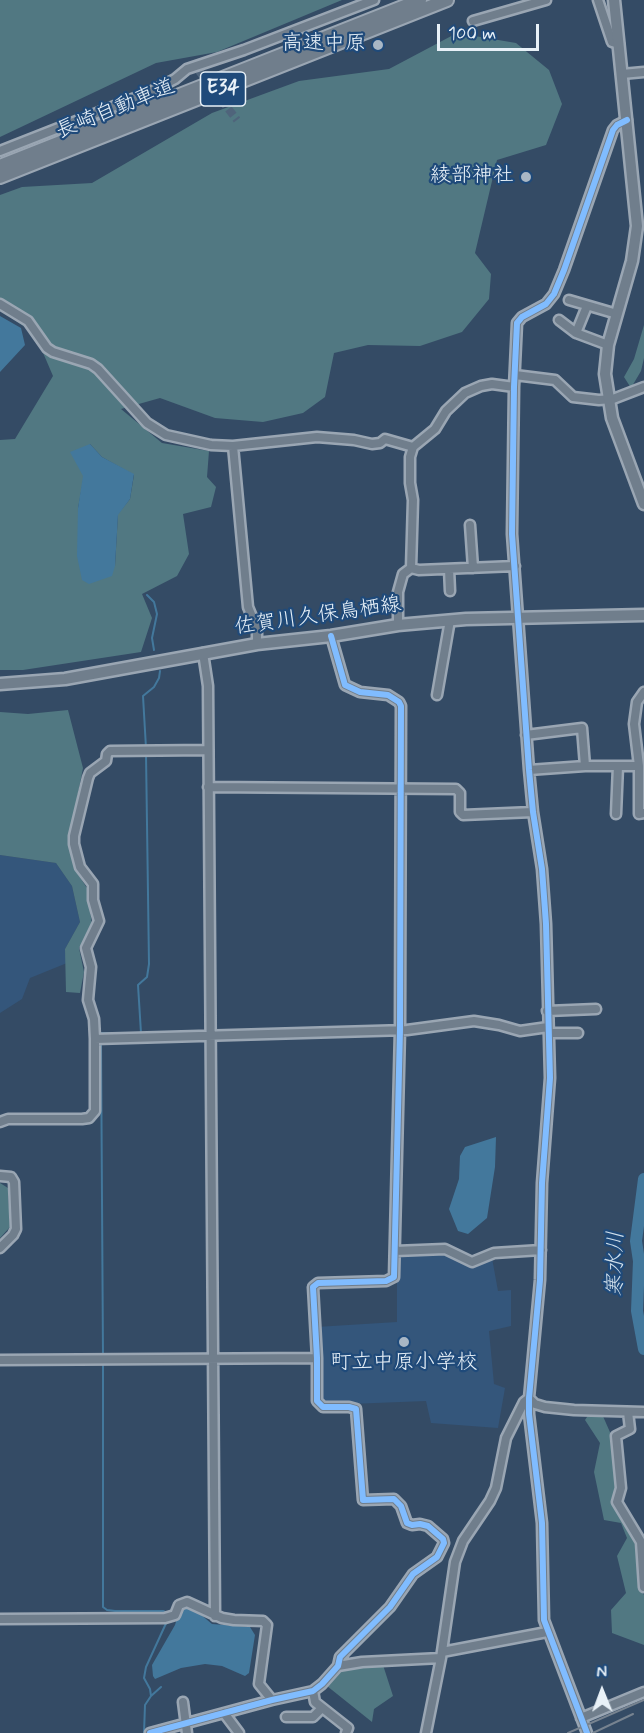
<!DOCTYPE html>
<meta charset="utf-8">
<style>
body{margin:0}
#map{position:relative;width:644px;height:1733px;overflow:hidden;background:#344b65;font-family:Mynerve,sans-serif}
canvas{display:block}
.north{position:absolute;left:572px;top:1661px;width:60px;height:60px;-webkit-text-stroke:4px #1f4a7a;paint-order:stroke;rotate:359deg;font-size:16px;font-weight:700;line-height:24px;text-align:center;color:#e8f1f8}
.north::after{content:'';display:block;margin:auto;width:21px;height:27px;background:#e8f1f8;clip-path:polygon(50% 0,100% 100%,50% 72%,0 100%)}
.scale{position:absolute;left:437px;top:24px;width:102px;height:27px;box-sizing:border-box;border:3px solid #e8f1f8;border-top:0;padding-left:8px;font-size:18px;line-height:21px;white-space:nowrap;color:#e8f1f8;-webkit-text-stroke:4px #1f4a7a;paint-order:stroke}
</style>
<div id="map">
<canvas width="644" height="1733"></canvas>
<div class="north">N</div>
<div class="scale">100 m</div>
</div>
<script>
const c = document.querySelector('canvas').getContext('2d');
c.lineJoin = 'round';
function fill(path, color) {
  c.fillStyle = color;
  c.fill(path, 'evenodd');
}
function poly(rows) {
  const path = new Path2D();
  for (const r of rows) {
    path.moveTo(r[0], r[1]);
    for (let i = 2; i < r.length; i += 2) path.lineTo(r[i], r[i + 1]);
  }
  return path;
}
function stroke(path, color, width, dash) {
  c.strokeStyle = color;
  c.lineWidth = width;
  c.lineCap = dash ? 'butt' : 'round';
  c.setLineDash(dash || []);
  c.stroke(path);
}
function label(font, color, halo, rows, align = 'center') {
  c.font = font + ' Mynerve,"Klee One",sans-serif';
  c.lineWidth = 4.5;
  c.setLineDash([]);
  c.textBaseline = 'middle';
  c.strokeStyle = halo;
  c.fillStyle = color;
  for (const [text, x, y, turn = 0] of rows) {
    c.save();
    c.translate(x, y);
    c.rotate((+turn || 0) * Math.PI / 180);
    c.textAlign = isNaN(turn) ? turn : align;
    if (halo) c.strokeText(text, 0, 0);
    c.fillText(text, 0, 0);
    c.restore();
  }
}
fill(poly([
 [0,855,56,863,72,886,80,922,65,949,67,963,30,978,22,999,0,1013],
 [443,1252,473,1268,492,1258,498,1291,511,1290,511,1326,489,1331,494,1384,505,1388,498,1428,431,1423,426,1401,324,1405,318,1399,316,1327,397,1322,397,1254]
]), '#34567b');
fill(poly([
 [0,0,342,0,217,52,156,63,0,137],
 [457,33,516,43,549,70,562,104,546,145,497,160,475,253,491,274,489,299,462,332,420,346,368,345,334,353,325,397,303,413,263,422,215,418,160,398,121,409,162,443,209,451,207,477,216,487,211,507,183,514,189,554,177,576,142,594,152,618,141,652,23,670,0,670,0,440,15,439,53,376,35,334,0,310,0,195,22,187,92,183,212,113,299,81,389,69],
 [90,444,102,457,134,475,130,499,118,514,115,566,78,508],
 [644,325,644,358,641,371,631,388,624,377,634,359],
 [68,710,83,768,69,840,77,873,87,888,92,925,79,948,84,972,80,993,66,992,65,949,80,922,72,886,56,863,0,855,0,712,28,714],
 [0,1183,8,1188,10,1227,0,1238],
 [589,1414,602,1414,613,1439,617,1489,614,1502,638,1543,639,1586,644,1595,644,1645,612,1633,611,1610,626,1593,617,1556,627,1538,621,1523,604,1520,594,1472,600,1443,585,1420],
 [383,1665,393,1696,374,1709,372,1722,327,1686,341,1669]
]), '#517882');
fill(poly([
 [0,316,21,328,25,345,0,372],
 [90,444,102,457,134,474,130,499,118,515,115,566,112,576,89,584,82,580,77,556,78,508,83,476,70,452],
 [496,1137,495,1167,487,1218,468,1234,458,1231,449,1209,459,1179,460,1156,465,1147],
 [185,1608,193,1608,212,1624,250,1627,255,1635,249,1673,245,1676,222,1666,205,1664,181,1668,155,1679,153,1676,152,1665,175,1625,179,1612]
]), '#43789c');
stroke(poly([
 [147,595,154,602,157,614,152,638,154,650],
 [146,748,143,696,154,687,159,678,160,671],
 [101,1036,101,1033,141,1033,138,985,147,977,149,964,146,754],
 [101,1041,103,1357],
 [103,1362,103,1607,107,1610,115,1611,163,1611,168,1613],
 [151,1696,150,1689,144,1678,146,1667,168,1619],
 [144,1733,145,1705,151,1696,161,1687]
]), '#43789c', 2);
stroke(poly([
 [644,1179,636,1241,639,1261,637,1311,644,1349]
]), '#43789c', 12);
stroke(poly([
 [199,71,237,120]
]), '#4f647b', 8, [8, 4]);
const minor = poly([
 [598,0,612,42,619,44],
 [473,21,546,0],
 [622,74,644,72],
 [0,151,150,92,175,79,187,69,244,50,374,0],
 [569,300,617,314],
 [0,304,28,321,47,348,53,352,91,364,98,369,147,423,166,435,211,445,233,446,317,437,354,440,372,444,380,443,385,439,413,447],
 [559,320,576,333,608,345],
 [576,333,587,306],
 [515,375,555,380,573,397,599,400,613,399,644,387],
 [233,446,248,607,257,629,257,644],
 [470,525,473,568],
 [411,568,419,570,515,566],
 [449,569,450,591],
 [398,625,398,592,403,574,411,568,413,500,410,483,410,457,413,447,435,429,446,411,465,393,481,386,492,384,514,387],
 [203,653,208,686,215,1616],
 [644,692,637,702,634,724,639,766,639,814,644,813],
 [437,695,450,620],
 [526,735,582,728,585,766],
 [529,770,585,766,639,766],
 [208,787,456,789,460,793,460,812,463,815,533,812],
 [616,814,618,766],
 [547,1011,596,1009],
 [549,1033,578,1033],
 [95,1039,407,1030,474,1021,499,1025,520,1031,548,1027],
 [0,1122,8,1119,82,1119,89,1118,95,1111,95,1039,94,1019,88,1000,91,967,86,948,99,921,93,900,93,884,80,867,74,844,74,836,88,778,90,773,106,761,107,754,110,751,208,750],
 [0,1176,11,1177,14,1182,16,1229,13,1235,0,1248],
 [395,1251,445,1249,472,1262,494,1253,541,1250],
 [0,1360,317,1358],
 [529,1398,535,1404,545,1407,574,1410,644,1412],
 [628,1412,630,1429,616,1436,621,1488,617,1502,641,1542,644,1587],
 [0,1619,165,1618,175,1615,179,1605,187,1602,222,1618,234,1620,263,1621,267,1625,259,1684,272,1700],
 [442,1652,547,1632],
 [338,1666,362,1662,441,1658],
 [313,1691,315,1702,348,1728,346,1733],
 [183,1702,187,1733],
 [224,1713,239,1733],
 [286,1717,313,1717,322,1708],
 [581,1718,644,1692],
 [150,1733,272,1700,313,1691,322,1684,338,1666,340,1657,390,1607,413,1574,437,1557,444,1543,443,1539,428,1526,420,1524,412,1525,407,1523,401,1506,394,1499,363,1500,356,1409,349,1407,323,1407,317,1401,317,1358,313,1287,318,1283,386,1281,394,1277,400,1030,401,706,399,702,388,695,360,692,345,685,331,636],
 [426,1733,441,1658,455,1562,463,1541,490,1501,496,1488,506,1438,524,1402,529,1398],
 [587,1733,544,1620,542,1523,529,1414,529,1398,540,1280,542,1183,550,1078,546,924,542,869,533,812,529,770,512,534,514,387,517,323,522,317,546,304,554,294,564,270,613,130,617,125,627,120]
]);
const major = poly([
 [614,0,637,226,632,261,608,345,605,374,612,418,644,504],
 [0,684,65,679,257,644,331,636,398,625,466,619,644,615]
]);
const highway = poly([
 [0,166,420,0],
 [0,177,447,0]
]);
stroke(minor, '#9aa6b3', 13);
stroke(major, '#9aa6b3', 15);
stroke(highway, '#9aa6b3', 16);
stroke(minor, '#707e8c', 8);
stroke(major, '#707e8c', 10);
stroke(highway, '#707e8c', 12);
stroke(poly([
 [568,1733,644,1700],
 [593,1733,633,1714]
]), '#778390', 2);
stroke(poly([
 [150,1733,272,1700,313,1691,322,1684,338,1666,340,1657,390,1607,413,1574,437,1557,444,1543,443,1539,428,1526,420,1524,412,1525,407,1523,401,1506,394,1499,363,1500,356,1409,349,1407,323,1407,317,1401,317,1358,313,1287,318,1283,386,1281,394,1277,400,1030,401,706,399,702,388,695,360,692,345,685,331,636],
 [587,1733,544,1620,542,1523,529,1414,529,1398,540,1280,542,1183,550,1078,546,924,542,869,533,812,529,770,512,534,514,387,517,323,522,317,546,304,554,294,564,270,613,130,617,125,627,120]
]), '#80bcff', 6);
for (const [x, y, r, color] of [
 [378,45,6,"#a9b7c5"],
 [526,177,6,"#a9b7c5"],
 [404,1342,6,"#a9b7c5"]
]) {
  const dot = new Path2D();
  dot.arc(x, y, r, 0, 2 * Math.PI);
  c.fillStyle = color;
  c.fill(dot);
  stroke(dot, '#1f4a7a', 2);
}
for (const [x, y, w] of [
 [223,89,45]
]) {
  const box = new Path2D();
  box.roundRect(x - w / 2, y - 17, w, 34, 4.5);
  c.fillStyle = '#1f4a7a';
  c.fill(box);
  stroke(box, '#e8f1f8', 1.5);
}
label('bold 20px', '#e8f1f8', null, [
 ["E34",223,89]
]);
label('21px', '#e8f1f8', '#1f4a7a', [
 ["高速中原",366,45],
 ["綾部神社",514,177],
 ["町立中原小学校",404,1364,"center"]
], 'right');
label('21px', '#e8f1f8', '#1f4a7a', [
 ["長崎自動車道",116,110,-22],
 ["佐賀川久保鳥栖線",318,617,-8]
]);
label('italic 22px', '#d0dfeb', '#1f4a7a', [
 ["寒水川",617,1264,-89]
]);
</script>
